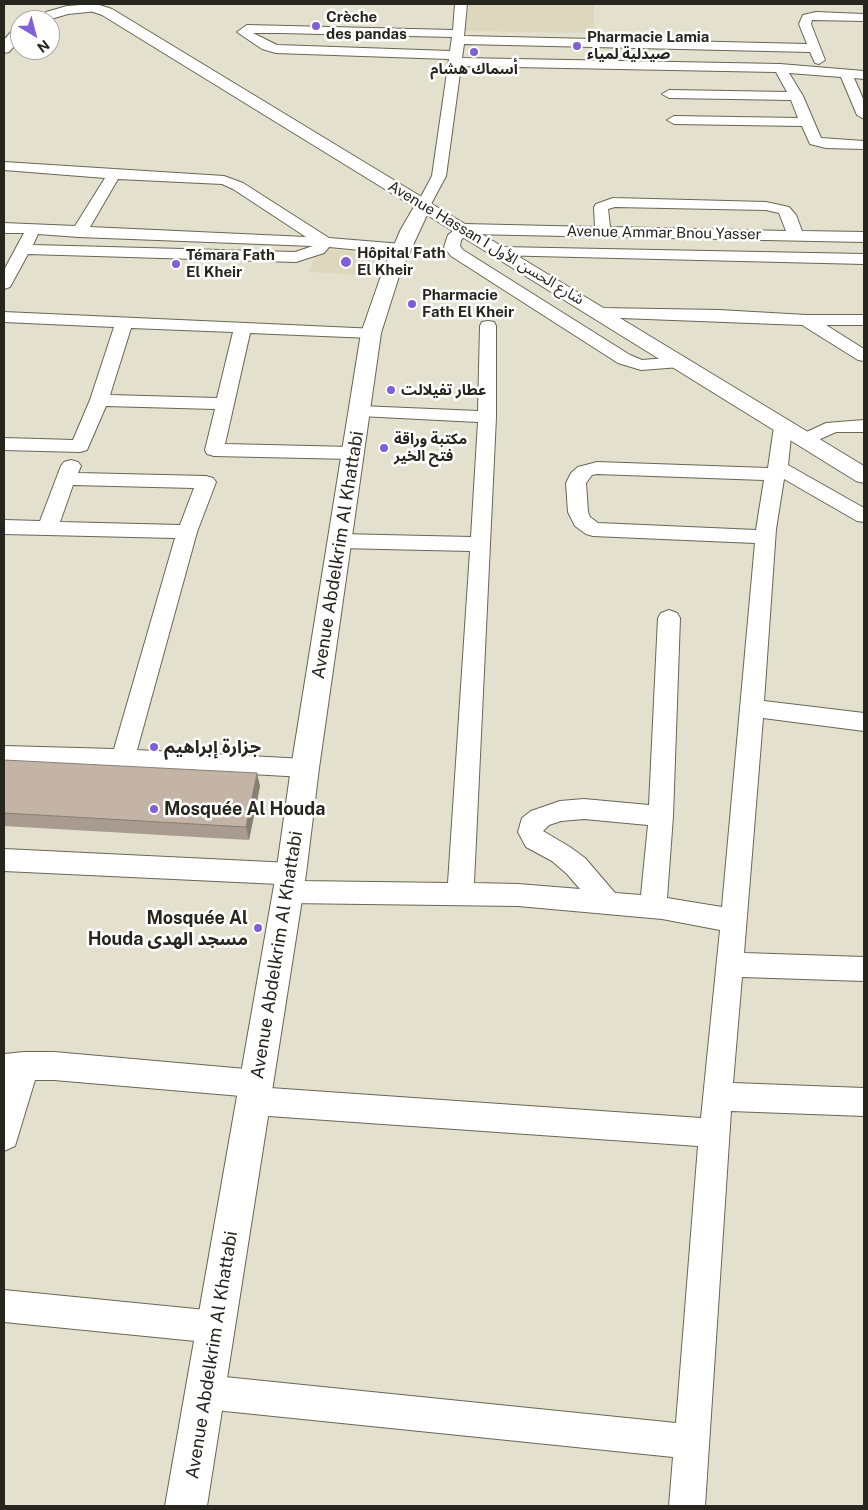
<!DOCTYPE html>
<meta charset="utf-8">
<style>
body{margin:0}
#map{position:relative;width:868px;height:1510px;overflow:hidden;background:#e3e0cd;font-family:"Public Sans",sans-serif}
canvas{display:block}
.frame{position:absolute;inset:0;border:5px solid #26251e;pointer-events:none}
.north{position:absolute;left:10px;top:10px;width:50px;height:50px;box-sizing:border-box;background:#fff;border:1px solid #a8a8a5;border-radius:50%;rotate:143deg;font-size:14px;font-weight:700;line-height:20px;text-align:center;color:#26251e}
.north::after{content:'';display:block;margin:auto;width:18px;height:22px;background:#825fd9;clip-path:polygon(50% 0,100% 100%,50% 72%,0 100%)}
</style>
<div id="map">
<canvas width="868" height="1510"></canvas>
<div class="frame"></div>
<div class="north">N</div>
</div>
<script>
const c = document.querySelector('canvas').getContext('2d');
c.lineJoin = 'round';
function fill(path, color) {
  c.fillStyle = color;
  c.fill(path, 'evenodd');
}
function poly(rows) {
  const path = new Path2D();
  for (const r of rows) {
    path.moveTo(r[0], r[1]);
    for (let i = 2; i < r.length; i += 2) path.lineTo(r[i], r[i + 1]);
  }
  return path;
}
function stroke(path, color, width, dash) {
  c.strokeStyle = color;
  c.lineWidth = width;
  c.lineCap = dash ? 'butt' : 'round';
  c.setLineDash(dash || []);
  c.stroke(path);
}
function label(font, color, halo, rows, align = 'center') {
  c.font = font + ' "Public Sans","Noto Sans Arabic",sans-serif';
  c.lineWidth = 5;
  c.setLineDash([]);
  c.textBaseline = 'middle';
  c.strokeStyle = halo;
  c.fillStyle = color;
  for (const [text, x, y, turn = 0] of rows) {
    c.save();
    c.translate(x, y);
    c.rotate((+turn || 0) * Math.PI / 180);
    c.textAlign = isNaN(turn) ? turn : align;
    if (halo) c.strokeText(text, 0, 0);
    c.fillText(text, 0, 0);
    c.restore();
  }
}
fill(poly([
 [469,4,594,4,594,33,465,31],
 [317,249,383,253,376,276,309,272]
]), '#ddd8bd');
const minor = poly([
 [455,4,467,4,464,36,807,44,799,24,803,15,816,12,864,14,864,21,812,20,811,24,825,60,819,64,815,63,810,52,464,44,462,58,780,64,864,71,864,79,854,78,864,101,864,119,857,115,841,77,789,73,803,96,821,138,864,141,864,149,826,148,810,144,802,126,674,124,667,120,674,116,798,118,791,100,669,98,662,94,669,90,787,92,776,72,461,66,446,176,431,204,429,207,424,208,419,207,417,204,432,176,449,59,276,53,262,49,237,32,247,25,453,30,455,4],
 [253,33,280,33,452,37,450,51,277,45,253,33],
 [4,162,224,176,243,183,329,238,402,244,408,246,410,249,408,252,402,254,329,247,324,253,296,262,28,254,10,287,4,289,4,270,24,233,4,233,4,223,75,226,105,178,4,170,4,162],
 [118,179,222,184,233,189,306,237,90,227,118,179],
 [38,234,79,237,313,246,295,252,33,245,38,234],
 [613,198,766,202,789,207,796,215,802,231,864,232,864,242,468,234,461,240,460,246,463,250,630,355,642,360,680,357,686,358,689,362,686,366,680,367,641,370,618,363,451,256,444,247,448,235,459,226,464,224,595,227,594,207,596,204,613,198],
 [615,207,766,210,779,213,786,231,610,227,608,209,615,207],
 [500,247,864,254,864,264,494,255,492,252,494,249,500,247],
 [601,308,719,310,806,315,864,315,864,325,826,325,864,349,864,361,858,360,802,325,595,317,593,313,595,309,601,308],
 [4,312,377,329,379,333,377,337,371,338,250,333,225,444,352,447,359,449,361,453,359,457,352,459,214,456,207,454,205,450,215,409,106,406,87,450,80,452,4,450,4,438,73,440,90,400,114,327,4,322,4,312],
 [131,328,233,332,217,398,110,395,131,328],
 [488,321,494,322,496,326,496,417,474,883,518,884,580,889,567,874,552,861,526,847,518,832,522,818,531,811,560,801,584,799,649,805,658,618,661,613,669,610,677,613,680,618,673,816,667,898,722,907,755,543,593,536,586,534,575,526,568,512,566,483,571,473,578,467,597,462,768,468,774,427,776,423,783,421,790,423,792,427,788,465,864,508,864,522,857,521,784,479,776,529,764,701,864,713,864,731,763,718,744,953,864,957,864,981,742,977,733,1083,864,1088,864,1116,731,1111,705,1506,669,1506,673,1457,205,1409,193,1404,188,1392,193,1380,205,1375,676,1423,698,1146,254,1115,244,1111,239,1101,241,1096,54,1080,35,1080,15,1146,4,1151,5,1081,4,1080,4,1054,24,1052,54,1052,257,1070,267,1074,272,1084,270,1088,701,1118,720,930,662,919,518,906,288,903,279,900,275,892,279,884,4,871,4,849,291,863,300,866,304,874,300,881,448,883,470,551,339,548,332,546,329,541,332,536,339,534,471,537,478,422,360,416,354,415,351,411,354,407,360,406,478,411,480,326,482,322,488,321],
 [597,474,764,480,756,530,598,523,590,517,588,512,586,483,592,475,597,474],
 [584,819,648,825,641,895,615,893,585,858,570,847,543,831,549,825,561,821,584,819],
 [864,420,864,432,836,432,805,446,798,444,796,440,798,436,826,423,864,420],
 [71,460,78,462,81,466,78,473,206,476,213,478,216,482,197,532,137,750,305,759,313,761,317,768,313,775,305,777,123,767,4,764,4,746,114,749,175,538,4,534,4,520,40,521,61,466,64,462,71,460],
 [73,485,194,488,180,525,60,522,73,485],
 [4,1290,216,1311,228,1315,232,1327,228,1339,216,1343,4,1322,4,1290]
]);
const secondary = poly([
 [77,4,96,4,112,9,425,199,430,200,432,204,864,466,864,483,856,481,427,215,400,273,381,333,319,768,306,874,207,1506,165,1506,276,874,291,768,361,333,382,273,401,229,414,207,102,15,79,7,77,4]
]);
const primary = poly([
 [93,4,100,8,98,11,68,14,51,19,44,15,46,12,67,6,93,4],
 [20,26,20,39,9,52,4,53,4,40,15,27,20,26]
]);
stroke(minor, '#696655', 2);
stroke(secondary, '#696655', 2);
stroke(primary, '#696655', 2);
fill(minor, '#fff');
fill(secondary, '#fff');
fill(primary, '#fff');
fill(poly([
 [4,760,260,786,249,840,4,826]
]), '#a89b8f');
fill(poly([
 [257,773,260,786,249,840,246,827]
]), '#887e74');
const building = poly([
 [4,760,257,773,246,827,4,813,4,760]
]);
fill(building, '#c3b4a6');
stroke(building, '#887e74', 1);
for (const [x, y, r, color] of [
 [316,26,5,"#825fd9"],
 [577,46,5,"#825fd9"],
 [474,52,5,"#825fd9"],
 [346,262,6,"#825fd9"],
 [176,264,5,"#825fd9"],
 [412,304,5,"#825fd9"],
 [391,390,5,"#825fd9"],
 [384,448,5,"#825fd9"],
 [154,747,5,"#825fd9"],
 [154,809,5,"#825fd9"],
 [258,928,5,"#825fd9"]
]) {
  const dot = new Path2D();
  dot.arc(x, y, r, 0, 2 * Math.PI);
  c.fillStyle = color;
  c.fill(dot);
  stroke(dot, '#fff', 2);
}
label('bold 15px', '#26251e', '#fff', [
 ["Crèche",326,17],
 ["des pandas",326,34],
 ["Pharmacie Lamia",587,37],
 ["صيدلية لمياء",587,54],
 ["أسماك هشام",474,69,"center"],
 ["Hôpital Fath",357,253],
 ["El Kheir",357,270],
 ["Témara Fath",186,255],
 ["El Kheir",186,272],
 ["Pharmacie",422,295],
 ["Fath El Kheir",422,312],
 ["عطار تفيلالت",401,390],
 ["مكتبة وراقة",394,439],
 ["فتح الخير",394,456]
], 'left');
label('15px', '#26251e', '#fff', [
 ["Avenue Ammar Bnou Yasser",664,233,1],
 ["Avenue Hassan I شارع الحسن الأول",486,243,31]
]);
label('18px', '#26251e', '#fff', [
 ["Avenue Abdelkrim Al Khattabi",338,555,-81],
 ["Avenue Abdelkrim Al Khattabi",277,955,-81],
 ["Avenue Abdelkrim Al Khattabi",212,1355,-81]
]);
label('bold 18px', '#26251e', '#fff', [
 ["جزارة إبراهيم",164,747],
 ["Mosquée Al Houda",164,809],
 ["Mosquée Al",248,918,"right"],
 ["Houda مسجد الهدى",248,939,"right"]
], 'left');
</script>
